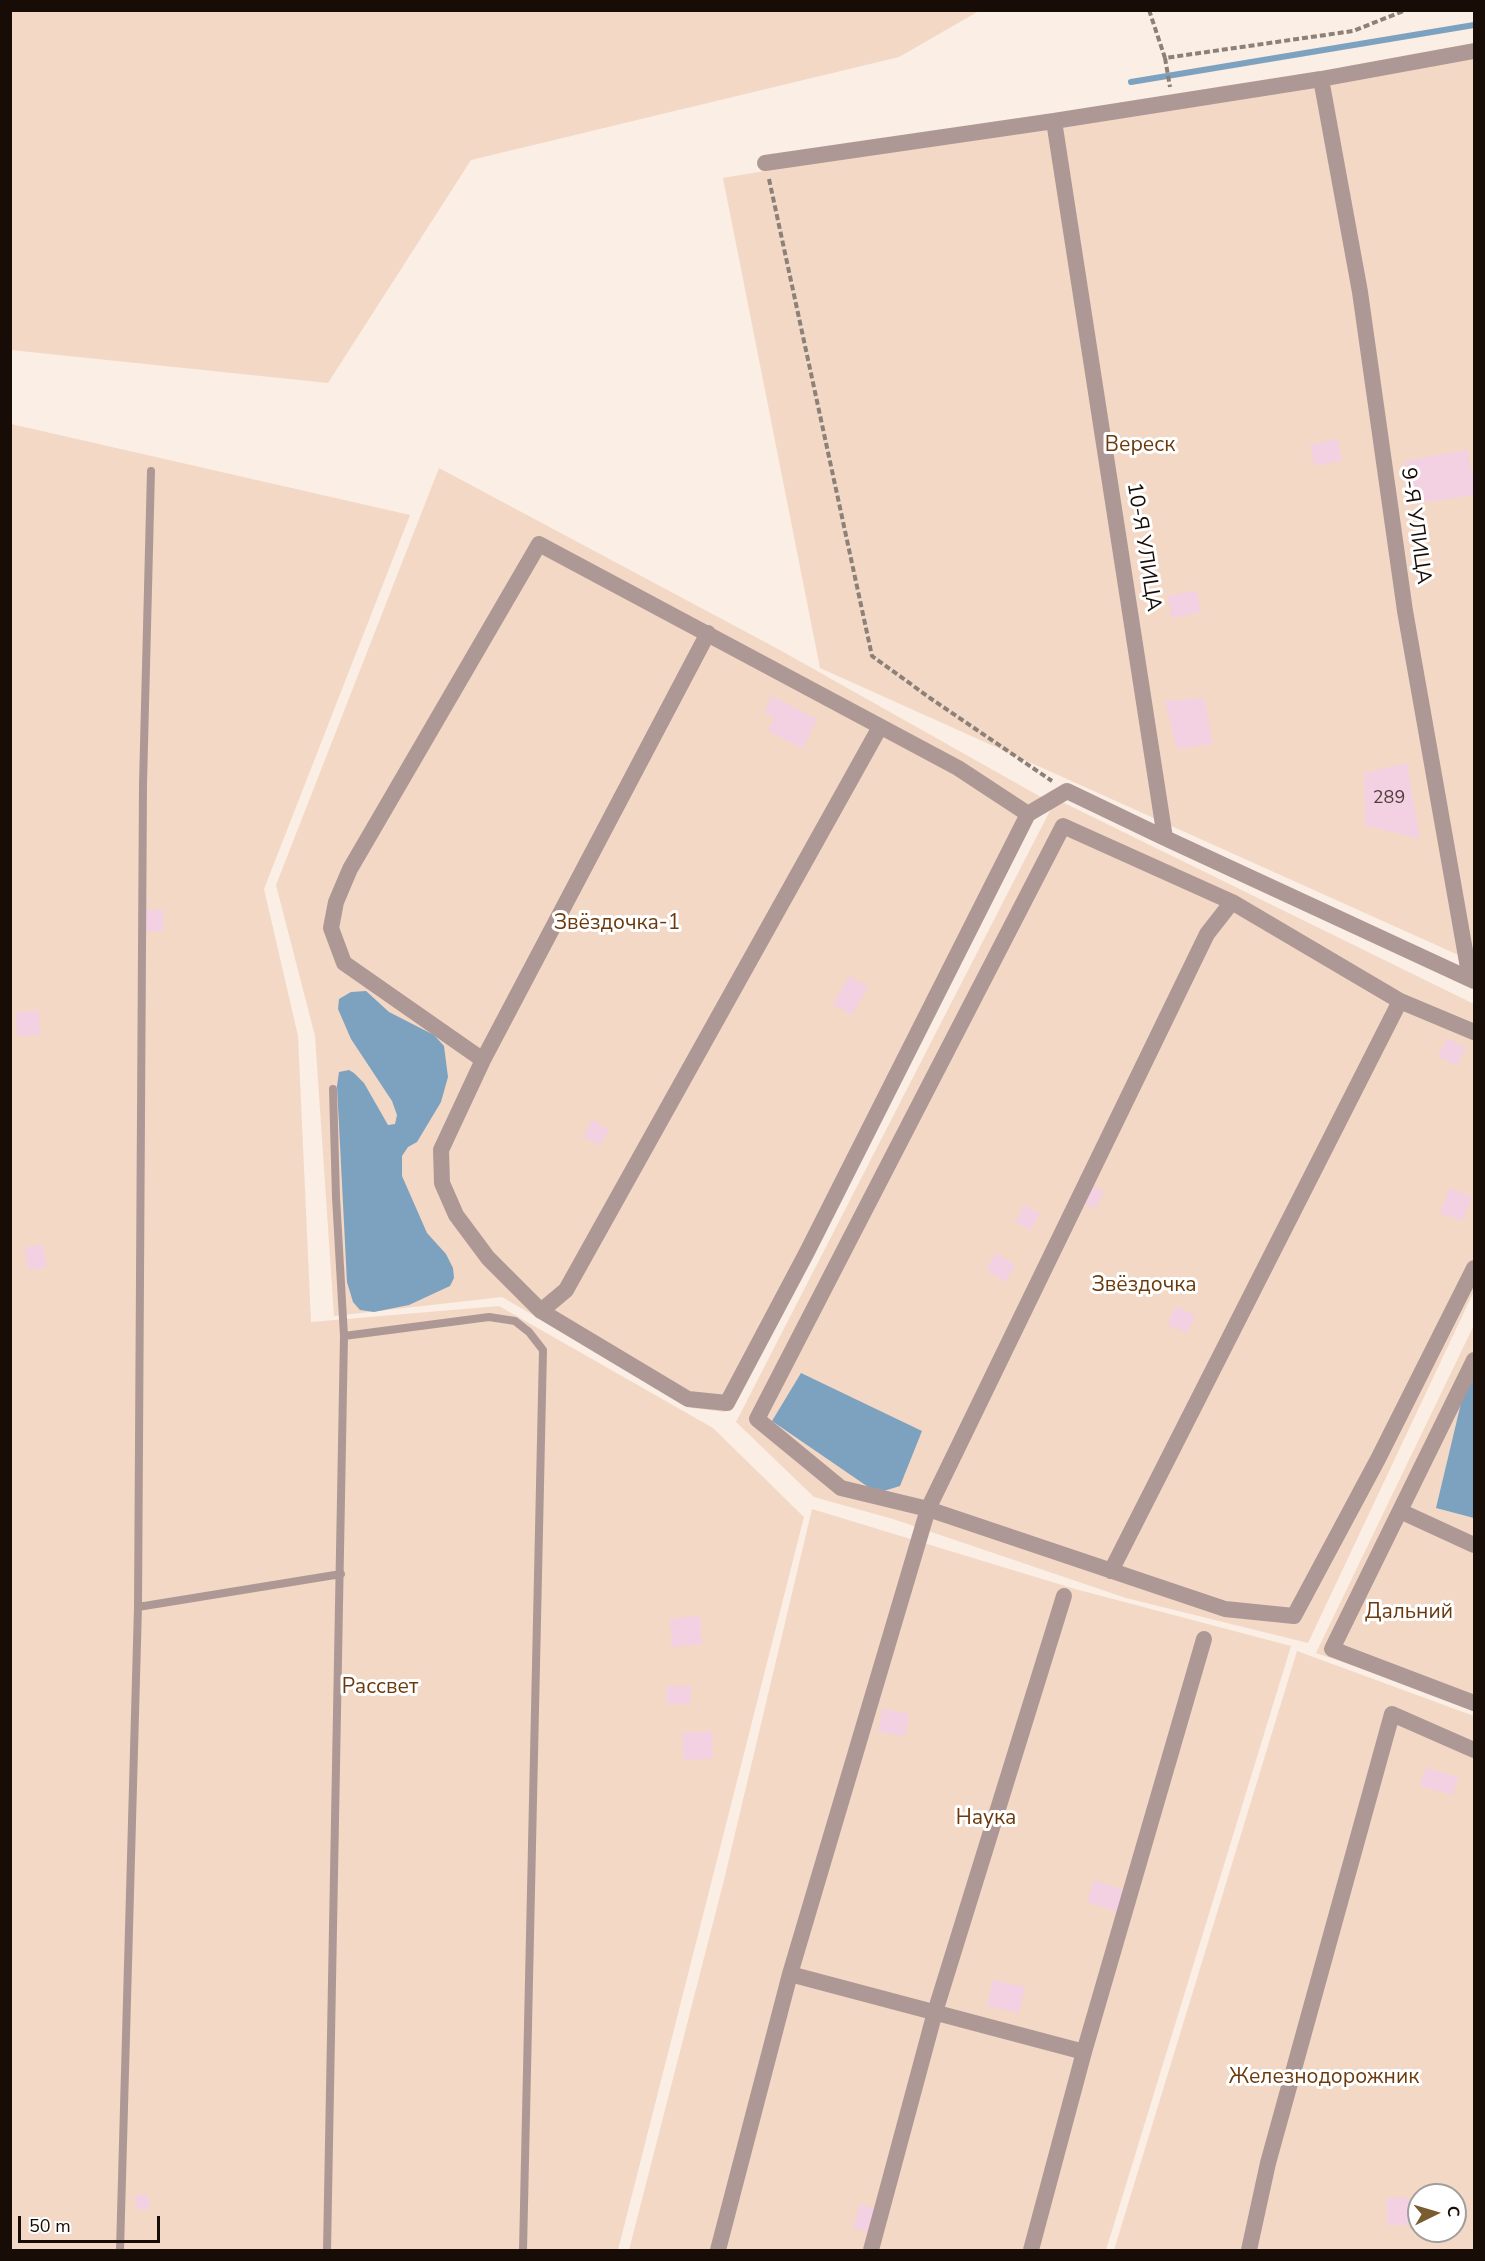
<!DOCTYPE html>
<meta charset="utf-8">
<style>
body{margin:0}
#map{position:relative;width:1485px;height:2261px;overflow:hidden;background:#faeee5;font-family:"Nunito Sans",sans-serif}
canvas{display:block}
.frame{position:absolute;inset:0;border:12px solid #170d06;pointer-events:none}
.north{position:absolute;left:1407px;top:2183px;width:60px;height:60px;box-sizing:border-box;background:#fff;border:2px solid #a29e9b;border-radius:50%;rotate:85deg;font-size:16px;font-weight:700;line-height:24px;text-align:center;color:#170d06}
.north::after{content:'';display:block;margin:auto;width:21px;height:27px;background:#795d30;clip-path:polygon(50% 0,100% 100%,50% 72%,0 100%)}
.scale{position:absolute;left:18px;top:2216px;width:142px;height:27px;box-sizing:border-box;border:3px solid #170d06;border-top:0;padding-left:8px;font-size:18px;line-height:21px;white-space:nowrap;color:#170d06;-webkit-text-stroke:4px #fff;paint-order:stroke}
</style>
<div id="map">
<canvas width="1485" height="2261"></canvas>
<div class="frame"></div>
<div class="north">С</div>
<div class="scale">50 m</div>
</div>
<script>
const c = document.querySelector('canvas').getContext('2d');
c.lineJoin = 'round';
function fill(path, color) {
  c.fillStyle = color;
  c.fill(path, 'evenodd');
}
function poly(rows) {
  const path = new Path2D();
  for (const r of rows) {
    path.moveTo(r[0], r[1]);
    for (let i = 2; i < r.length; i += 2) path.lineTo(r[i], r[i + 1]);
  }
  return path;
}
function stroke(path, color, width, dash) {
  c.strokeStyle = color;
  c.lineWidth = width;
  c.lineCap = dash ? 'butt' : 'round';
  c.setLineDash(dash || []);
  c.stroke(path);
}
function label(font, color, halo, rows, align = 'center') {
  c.font = font + ' "Nunito Sans",sans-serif';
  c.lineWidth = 6;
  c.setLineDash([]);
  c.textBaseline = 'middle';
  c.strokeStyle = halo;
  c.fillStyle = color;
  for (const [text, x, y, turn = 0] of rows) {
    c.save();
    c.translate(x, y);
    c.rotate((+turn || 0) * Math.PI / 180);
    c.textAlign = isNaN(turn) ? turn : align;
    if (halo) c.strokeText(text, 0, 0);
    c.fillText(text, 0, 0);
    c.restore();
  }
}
fill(poly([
 [10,11,11,10,979,11,899,57,471,160,328,383,11,350],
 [1474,54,1474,962,820,668,723,178,1172,102],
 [11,424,410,515,264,889,298,1036,311,1322,499,1306,713,1428,804,1517,618,2250,11,2250],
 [439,468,778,649,1041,797,725,1412,692,1408,502,1297,334,1316,315,1036,276,885],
 [1056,799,1474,1004,1474,1291,1308,1643,1126,1598,893,1519,814,1497,736,1422],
 [1474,1325,1474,1707,1316,1653],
 [812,1509,1075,1589,1291,1646,1106,2250,629,2250,724,1880],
 [1297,1651,1474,1716,1474,2250,1114,2250],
 [1419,2195,1455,2195,1455,2231,1419,2231]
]), '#f3d8c6');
fill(poly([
 [366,991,389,1012,434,1035,444,1046,448,1077,441,1102,417,1142,408,1147,402,1156,402,1176,427,1233,446,1254,453,1268,454,1278,450,1286,409,1305,374,1312,360,1310,353,1302,347,1282,337,1086,339,1072,349,1070,354,1073,364,1083,388,1125,395,1124,397,1115,392,1101,351,1039,338,1009,339,999,351,992],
 [1474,1366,1474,1518,1436,1508,1467,1378],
 [801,1373,922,1431,900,1486,877,1493,772,1421]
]), '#7ca2bf');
stroke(poly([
 [1131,82,1474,25]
]), '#7ca2bf', 6);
fill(poly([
 [1337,439,1342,460,1315,466,1310,445],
 [1467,450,1474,481,1474,495,1413,504,1404,461],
 [1197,591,1201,612,1172,618,1167,596],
 [772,696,817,719,803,749,768,731,774,718,764,713],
 [1204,698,1213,744,1177,749,1165,701],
 [1407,763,1420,839,1365,825,1364,773],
 [144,910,163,910,164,931,145,932],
 [849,976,868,987,852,1015,833,1005],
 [39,1011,40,1035,17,1036,16,1012],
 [1447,1038,1466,1048,1457,1066,1438,1056],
 [592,1120,609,1129,600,1146,583,1137],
 [1090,1184,1104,1192,1095,1209,1081,1202],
 [1450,1188,1472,1197,1462,1221,1440,1213],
 [1024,1205,1040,1213,1031,1230,1015,1222],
 [44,1245,46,1268,28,1270,25,1247],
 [996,1253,1015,1265,1006,1282,986,1270],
 [1176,1306,1195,1316,1187,1333,1167,1324],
 [700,1616,702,1644,672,1647,670,1619],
 [667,1686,691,1686,690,1704,667,1704],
 [882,1709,909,1714,905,1736,878,1732],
 [712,1731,713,1758,684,1760,682,1733],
 [1426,1768,1458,1777,1453,1795,1420,1786],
 [1094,1880,1126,1891,1119,1912,1087,1902],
 [993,1980,1025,1987,1019,2013,987,2006],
 [148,2194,150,2209,137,2210,135,2196],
 [1409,2197,1410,2225,1387,2225,1387,2198],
 [860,2204,882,2211,875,2234,853,2228]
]), '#f3d0e2');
stroke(poly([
 [1149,10,1165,58,1353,31,1406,10],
 [1165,58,1170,87],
 [769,179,872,656,930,698,1052,781]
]), '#8c8179', 4, [6, 3]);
stroke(poly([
 [344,1336,489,1317,515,1321,529,1332,543,1350,523,2250],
 [138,1607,341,1574],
 [120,2250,138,1607,143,784,151,471],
 [327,2250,344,1336,336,1197,333,1089]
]), '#ae9895', 8);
stroke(poly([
 [1321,79,1360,292,1405,611,1470,979],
 [1054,121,1165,838],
 [765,163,1054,121,1321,79,1474,51],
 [708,633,483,1060,441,1150,442,1183,456,1215,488,1258,541,1311,688,1399,727,1403,807,1252,1028,814,1067,791,1165,838,1474,981],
 [1474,1032,1400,1001,1232,902,1063,826,757,1419,841,1488,928,1509,1225,1609,1294,1616,1378,1459,1474,1268],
 [483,1060,344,963,331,928,336,902,350,869,539,544,958,768,1028,814],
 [541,1311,566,1290,880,727],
 [1474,1360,1332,1649,1474,1703],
 [1400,1511,1474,1545],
 [1111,1571,1400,1001],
 [790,1974,1084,2052],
 [718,2250,790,1974,928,1509,1207,934,1232,902],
 [871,2250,935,2012,1064,1596],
 [1031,2250,1084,2052,1204,1639],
 [1249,2250,1268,2163,1392,1714,1474,1750]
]), '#ae9895', 16);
label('18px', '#4e3e3d', null, [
 ["289",1389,799]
]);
label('21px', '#6b390b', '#fff', [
 ["Вереск",1140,446],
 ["Звёздочка-1",617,924],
 ["Звёздочка",1144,1286],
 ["Дальний",1409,1613],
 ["Рассвет",380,1688],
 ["Наука",986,1819],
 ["Железнодорожник",1324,2078]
]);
label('21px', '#170d06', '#fff', [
 ["9-Я УЛИЦА",1415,526,82],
 ["10-Я УЛИЦА",1143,547,81]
]);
</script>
